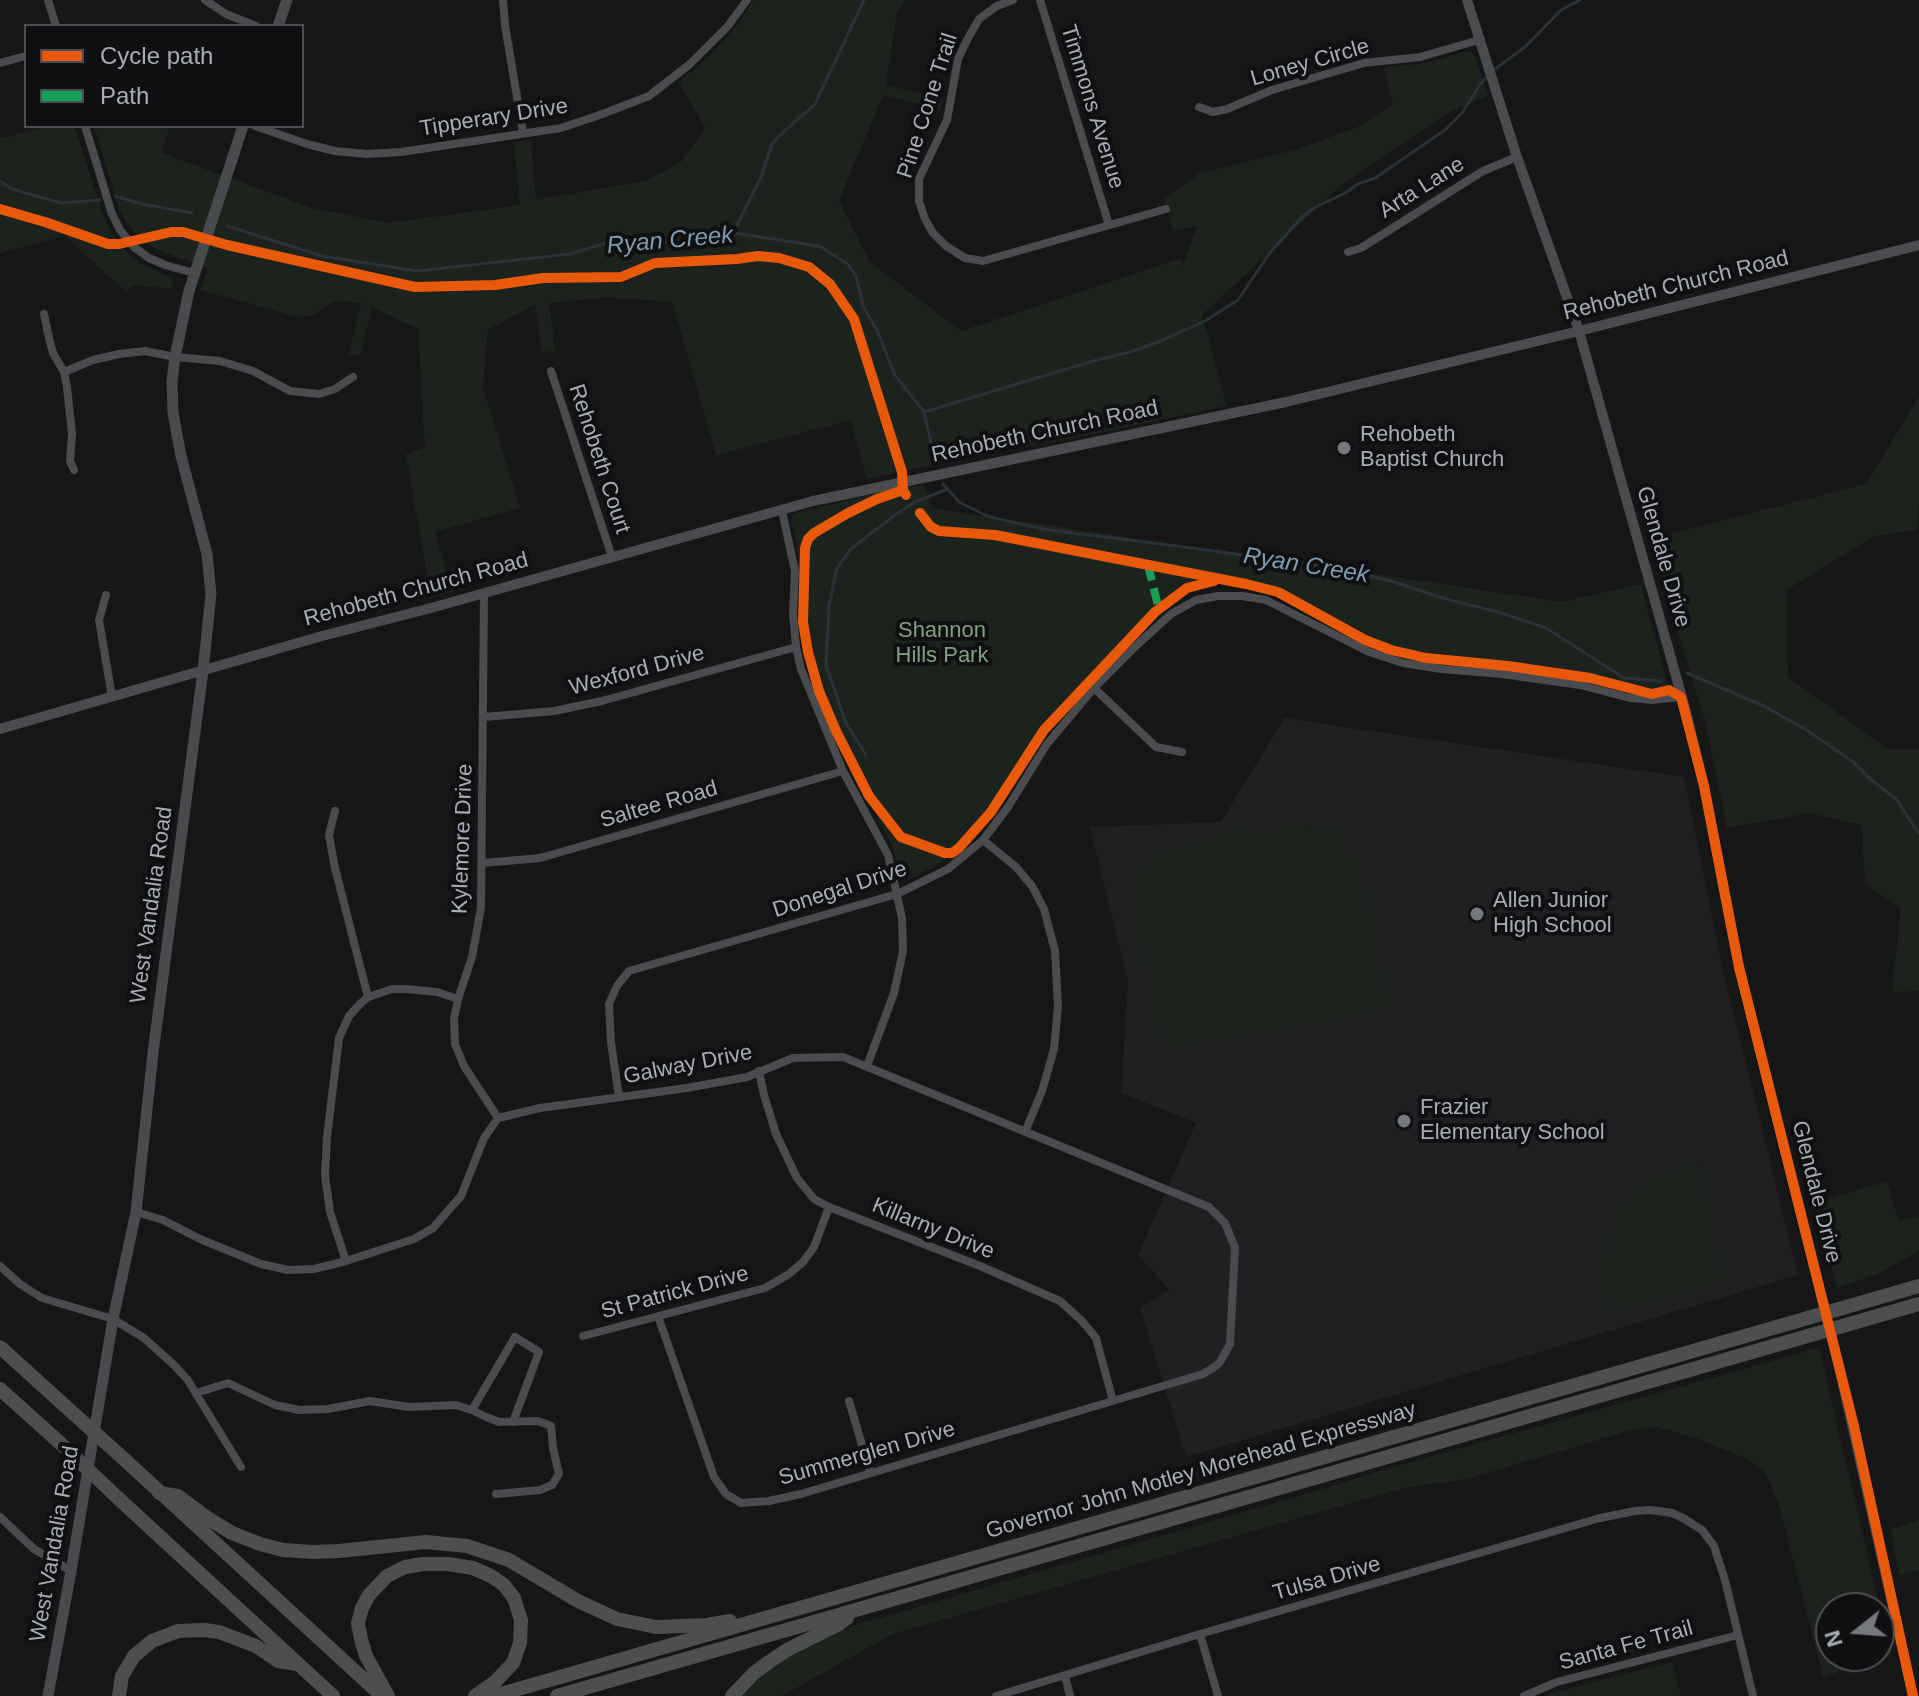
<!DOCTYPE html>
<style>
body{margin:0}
#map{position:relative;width:1919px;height:1696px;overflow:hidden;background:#161616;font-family:Arial,sans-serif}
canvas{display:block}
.legend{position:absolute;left:24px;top:24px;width:280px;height:104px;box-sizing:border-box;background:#101012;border:2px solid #4c4f54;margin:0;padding:10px 14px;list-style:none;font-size:24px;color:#a7adb7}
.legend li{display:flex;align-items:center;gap:16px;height:40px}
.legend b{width:40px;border:2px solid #4c4f54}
.north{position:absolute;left:1815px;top:1592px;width:80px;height:80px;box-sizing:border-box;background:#101012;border:2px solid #4c4f54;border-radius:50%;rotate:253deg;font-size:22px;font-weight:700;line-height:32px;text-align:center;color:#a7adb7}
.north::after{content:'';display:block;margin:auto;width:28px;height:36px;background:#74787f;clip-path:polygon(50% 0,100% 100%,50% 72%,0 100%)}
</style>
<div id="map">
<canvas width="1919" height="1696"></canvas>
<ul class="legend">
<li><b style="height:10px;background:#e8590c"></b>Cycle path</li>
<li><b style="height:10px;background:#1a9f57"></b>Path</li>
</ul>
<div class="north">N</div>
</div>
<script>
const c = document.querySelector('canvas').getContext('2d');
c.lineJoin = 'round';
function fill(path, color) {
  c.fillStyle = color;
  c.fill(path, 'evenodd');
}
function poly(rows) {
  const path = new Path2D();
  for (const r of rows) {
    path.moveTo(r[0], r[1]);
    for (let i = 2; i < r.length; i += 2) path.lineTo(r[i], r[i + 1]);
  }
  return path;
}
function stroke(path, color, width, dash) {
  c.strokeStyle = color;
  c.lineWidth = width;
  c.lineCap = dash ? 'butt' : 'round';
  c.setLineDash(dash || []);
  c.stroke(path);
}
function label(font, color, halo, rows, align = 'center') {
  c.font = font + ' Arial,sans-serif';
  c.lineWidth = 8;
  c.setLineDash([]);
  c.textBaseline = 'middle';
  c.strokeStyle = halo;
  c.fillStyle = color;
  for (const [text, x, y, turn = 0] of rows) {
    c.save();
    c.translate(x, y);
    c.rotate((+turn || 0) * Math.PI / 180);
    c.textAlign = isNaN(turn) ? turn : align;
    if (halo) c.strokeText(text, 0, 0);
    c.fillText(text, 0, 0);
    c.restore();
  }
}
fill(poly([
 [1284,718,1684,777,1723,972,1798,1275,1186,1457,1140,1308,1170,1290,1138,1255,1196,1123,1121,1093,1128,982,1090,827,1221,822]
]), '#202022');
fill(poly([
 [754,0,905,0,897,13,886,85,942,99,940,109,883,95,839,201,870,262,961,331,1180,259,1183,266,1197,226,1173,231,1164,199,1200,173,1298,149,1358,127,1393,104,1384,68,1432,62,1465,51,1471,52,1475,56,1488,96,1450,112,1345,182,1202,315,1227,406,1079,437,966,457,867,479,851,420,716,455,672,302,606,297,549,303,555,351,542,352,535,304,488,330,483,387,520,508,435,532,452,592,431,598,406,454,425,448,418,329,372,307,360,355,349,354,361,303,333,301,314,315,298,317,200,290,208,268,160,251,146,243,129,226,119,210,94,126,170,126,162,153,312,208,389,223,520,205,514,142,531,140,536,200,646,181,681,162,705,128,679,82,711,54,738,24],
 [49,126,74,126,104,217,114,237,128,253,143,264,170,277,173,282,171,289,134,285,126,292,65,236,0,253,0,137,4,138],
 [1919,397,1919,502,1917,530,1874,536,1786,590,1788,677,1888,749,1919,750,1919,991,1892,992,1901,908,1865,884,1862,825,1809,813,1727,828,1705,721,1650,539,1866,484],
 [924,485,932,508,1562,602,1641,584,1669,690,1652,694,1590,678,1508,666,1426,658,1391,650,1365,640,1278,592,1226,580,1196,584,1177,595,1155,612,1044,730,991,812,959,848,943,861,911,879,904,878,886,832,833,732,808,664,802,635,800,613,800,569,796,539,791,521,793,514,873,494],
 [1296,821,1317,829,1341,825,1343,845,1346,854,1360,856,1391,1010,1168,1048,1158,1040,1128,885,1149,854,1183,845,1242,825,1254,835],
 [1700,1160,1725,1277,1721,1283,1607,1314,1599,1279,1609,1230,1625,1200,1656,1176],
 [1887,1181,1899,1221,1919,1216,1919,1251,1879,1273,1837,1288,1815,1203],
 [1819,1348,1891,1655,1823,1677,1780,1508,1766,1474,1749,1460,1696,1438,1656,1427,1628,1431,1467,1479,1403,1488,892,1634,782,1696,741,1696,750,1686,784,1658,842,1629,1306,1494,1393,1467],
 [1831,1608,1879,1608,1879,1656,1831,1656],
 [1919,1520,1919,1570,1899,1575,1891,1529],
 [1672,1662,1681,1696,1546,1696,1559,1691]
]), '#1c231c');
stroke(poly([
 [0,181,12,189,61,203,100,200],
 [115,196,142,204,192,213],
 [227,226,322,256,417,271,570,254,606,243,676,242,733,233,819,246,848,264,856,276,863,306,877,330,895,375,924,412,935,461],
 [733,233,761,177,772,144,779,136,815,104,864,0],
 [924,412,1093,361,1130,352,1158,342,1205,321,1238,300,1269,254,1301,218,1314,208,1347,192,1358,184,1375,178,1445,130,1462,113,1479,86,1490,73,1526,46,1561,10,1580,0],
 [943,484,959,502,987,516,1015,523,1049,530,1192,548,1337,568,1394,582,1446,599,1498,612,1546,628,1624,678,1661,681],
 [1687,673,1764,706,1805,729,1852,761,1869,778,1896,799,1919,834],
 [866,755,846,723,826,665,829,606,837,568,851,549,896,514,917,501,948,489]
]), '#293238', 3);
stroke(poly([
 [48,0,56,26],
 [205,0,226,14,256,26],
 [503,0,505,25,523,133],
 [1013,0,997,6,979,19,968,38,958,59,947,120,919,179,919,201,925,219,933,233,946,246,965,258,983,261,1166,209],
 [1040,0,1109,225],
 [0,63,26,56],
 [1199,107,1213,112,1227,109,1272,90,1364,63,1420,57,1479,40],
 [85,126,112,214,120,230,134,247,149,258,165,265,194,273],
 [255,126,307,144,335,151,367,154,401,152,561,128,597,116,649,96,690,64,728,26,747,0],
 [1348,252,1361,248,1483,171,1517,157],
 [44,314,49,338,53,353,64,372,67,387,72,433,70,461,74,470],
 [551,371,612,557],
 [64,372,93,360,119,354,145,351,175,357,220,361,253,371,290,391,319,394,335,389,353,377],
 [782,511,795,571,793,614,796,647,801,669,843,771,888,855,902,918,903,951,894,993,867,1066],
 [484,593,481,908,472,957,458,999,454,1019,455,1044,464,1066,498,1118],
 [106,595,99,620,112,697],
 [1094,688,1156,747,1182,752],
 [484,717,554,711,602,701,796,647],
 [335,811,329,835,335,868,368,997],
 [983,840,1016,867,1032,886,1044,909,1055,951,1058,1006,1054,1049,1042,1091,1025,1132],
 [482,863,540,858,843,771],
 [759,1071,764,1095,776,1134,797,1178,814,1199,829,1207,980,1266,1060,1301,1082,1321,1096,1338,1113,1401],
 [619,1097,611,1043,609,1004,617,986,629,971,897,894,948,869,983,840,1008,807,1047,744,1094,688,1138,644,1171,614,1196,600,1218,596,1242,596,1266,600,1369,652,1403,663,1441,669,1502,674,1580,685,1630,698,1652,700,1681,697],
 [136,1212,163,1220,200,1239,261,1264,288,1270,314,1269,346,1261,414,1239,433,1228,461,1196,484,1138,498,1118,540,1108,687,1088,747,1077,793,1058,843,1057,1209,1207,1225,1223,1235,1248,1230,1344,1220,1362,1213,1368,1203,1374,801,1494,769,1501,741,1503,726,1494,714,1477,658,1316],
 [346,1261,330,1212,325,1175,327,1137,339,1038,349,1016,360,1004,368,997,392,989,406,989,437,992,458,999],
 [0,1266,20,1284,42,1298,113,1319,144,1338,174,1365,187,1379,241,1467],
 [583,1336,765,1288,789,1274,803,1262,814,1247,829,1207],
 [196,1393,228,1383,275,1405,299,1410,328,1409,370,1401,409,1407,456,1405,472,1410,484,1416,499,1422,538,1421,551,1426,553,1448,559,1474,552,1485,540,1490,496,1494],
 [849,1401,870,1472],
 [472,1410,515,1337,539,1352,513,1422],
 [0,1517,34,1549,71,1571],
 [1200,1634,1218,1696],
 [1065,1676,1070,1696],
 [996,1696,1200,1634,1600,1518,1635,1511,1651,1510,1672,1513,1683,1518,1702,1530,1714,1546,1725,1580,1753,1696],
 [1524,1696,1557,1682,1738,1635]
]), '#4a4b4f', 8);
stroke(poly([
 [1467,0,1517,157,1579,331,1685,708,1704,786,1739,967,1817,1278],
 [0,729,322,636,431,608,813,501,1286,402,1579,331,1919,245],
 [1840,1371,1913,1696]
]), '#4a4b4f', 10);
stroke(poly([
 [278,26,287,0],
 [48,1696,71,1571,113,1319,136,1212,153,1053,203,671,211,594,207,554,181,456,173,413,172,382,175,357,189,291,243,126]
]), '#494a4d', 11);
stroke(poly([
 [0,1347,64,1405],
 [0,1389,59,1442],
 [125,1460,382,1696],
 [159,1493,178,1496,209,1519,232,1533,260,1544,283,1550,313,1552,339,1551,426,1542,467,1546,509,1560,578,1601,617,1619,656,1627,707,1625,730,1621],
 [119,1499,333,1696],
 [119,1696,122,1676,134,1656,152,1641,178,1631,204,1630,219,1632,256,1646,278,1661,298,1664],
 [388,1696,366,1656,361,1639,358,1623,362,1608,369,1595,387,1576,405,1567,423,1564,448,1564,473,1568,491,1576,504,1585,514,1598,521,1620,520,1643,513,1663,495,1682,475,1696],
 [494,1696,1919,1286],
 [557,1696,1919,1304],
 [732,1696,754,1673,769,1662,787,1650,839,1624,847,1618]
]), '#4d4e50', 14);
stroke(poly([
 [1817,1278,1840,1371]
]), '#4a4b4f', 10);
stroke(poly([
 [64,1405,125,1460],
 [59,1442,119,1499]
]), '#4d4e50', 14);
stroke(poly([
 [1148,565,1159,610]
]), '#1a9f57', 8, [16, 8]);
stroke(poly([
 [0,209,45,222,108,244,119,244,171,232,183,232,227,245,415,287,495,285,543,278,621,277,655,263,737,259,758,256,779,258,809,267,830,284,854,319,902,472,903,490,906,495],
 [903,490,877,499,848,513,814,533,808,539,805,548,803,622,808,652,819,691,836,731,869,796,901,837,945,853,952,853,959,848,991,812,1044,730,1155,612,1187,588,1214,581],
 [920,513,931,527,939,531,995,535,1246,584,1278,592,1365,640,1391,650,1426,658,1508,666,1590,678,1652,694,1669,690,1681,697,1704,786,1739,967,1854,1426,1913,1696]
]), '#e8590c', 10);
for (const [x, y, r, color] of [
 [1344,448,8,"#74787f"],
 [1477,914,8,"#74787f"],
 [1404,1121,8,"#74787f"]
]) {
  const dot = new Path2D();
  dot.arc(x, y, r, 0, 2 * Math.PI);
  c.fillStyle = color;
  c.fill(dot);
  stroke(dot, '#101012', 3);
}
label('22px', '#a7adb7', '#101012', [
 ["Loney Circle",1310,63,-16],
 ["Pine Cone Trail",928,106,-72],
 ["Timmons Avenue",1092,107,73],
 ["Tipperary Drive",494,118,-9],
 ["Arta Lane",1422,188,-32],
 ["Rehobeth Church Road",1676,286,-14],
 ["Rehobeth Church Road",1045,432,-12],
 ["Rehobeth Court",599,459,72],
 ["Glendale Drive",1663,557,74],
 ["Rehobeth Church Road",416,590,-15],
 ["Wexford Drive",637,671,-15],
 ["Saltee Road",659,805,-16],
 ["Kylemore Drive",463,839,-88],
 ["Donegal Drive",840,890,-18],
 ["West Vandalia Road",152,905,-82],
 ["Galway Drive",688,1065,-11],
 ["Glendale Drive",1816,1192,76],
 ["Killarny Drive",933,1229,22],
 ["St Patrick Drive",675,1293,-15],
 ["Summerglen Drive",867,1454,-16],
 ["Governor John Motley Morehead Expressway",1201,1471,-16],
 ["West Vandalia Road",55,1544,-80],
 ["Tulsa Drive",1327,1579,-16],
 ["Santa Fe Trail",1626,1646,-15]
]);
label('22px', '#a7adb7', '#101012', [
 ["Rehobeth",1360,435],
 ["Baptist Church",1360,460],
 ["Allen Junior",1493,901],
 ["High School",1493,926],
 ["Frazier",1420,1108],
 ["Elementary School",1420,1133]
], 'left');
label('22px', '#7fa27e', '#101012', [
 ["Shannon",942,631],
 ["Hills Park",942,656]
]);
label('italic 24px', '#7d9eb2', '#101012', [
 ["Ryan Creek",670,241,-5],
 ["Ryan Creek",1306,566,9]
]);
</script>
